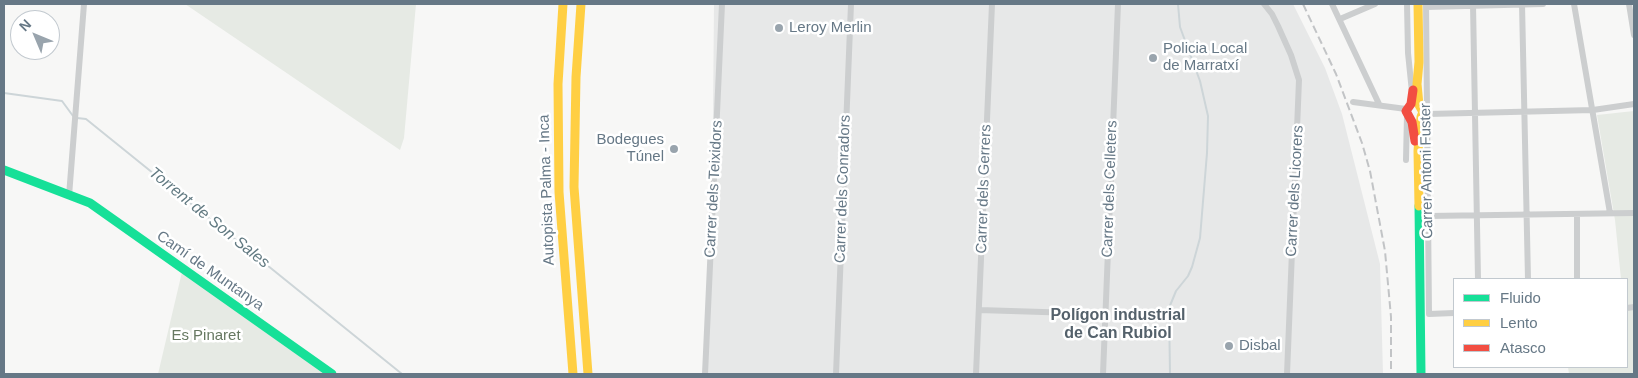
<!DOCTYPE html>
<meta charset="utf-8">
<style>
body{margin:0}
#map{position:relative;width:1638px;height:378px;overflow:hidden;background:#f7f7f6;font-family:Arial,sans-serif}
canvas{display:block}
.frame{position:absolute;inset:0;border:5px solid #667886;pointer-events:none}
.legend{position:absolute;left:1453px;top:278px;width:175px;height:90px;box-sizing:border-box;background:#fff;border:1px solid #c2c9cf;margin:0;padding:6px 9px;list-style:none;font-size:15px;color:#667886}
.legend li{display:flex;align-items:center;gap:10px;height:25px}
.legend b{width:25px;border:1px solid #c2c9cf}
.north{position:absolute;left:10px;top:10px;width:50px;height:50px;box-sizing:border-box;background:#fff;border:1px solid #c2c9cf;border-radius:50%;rotate:315deg;font-size:14px;font-weight:700;line-height:20px;text-align:center;color:#667886}
.north::after{content:'';display:block;margin:auto;width:18px;height:22px;background:#99a4ad;clip-path:polygon(50% 0,100% 100%,50% 72%,0 100%)}
</style>
<div id="map">
<canvas width="1638" height="378"></canvas>
<div class="frame"></div>
<ul class="legend">
<li><b style="height:6px;background:#16e098"></b>Fluido</li>
<li><b style="height:6px;background:#ffcf43"></b>Lento</li>
<li><b style="height:6px;background:#f24e42"></b>Atasco</li>
</ul>
<div class="north">N</div>
</div>
<script>
const c = document.querySelector('canvas').getContext('2d');
c.lineJoin = 'round';
function fill(path, color) {
  c.fillStyle = color;
  c.fill(path, 'evenodd');
}
function poly(rows) {
  const path = new Path2D();
  for (const r of rows) {
    path.moveTo(r[0], r[1]);
    for (let i = 2; i < r.length; i += 2) path.lineTo(r[i], r[i + 1]);
  }
  return path;
}
function stroke(path, color, width, dash) {
  c.strokeStyle = color;
  c.lineWidth = width;
  c.lineCap = dash ? 'butt' : 'round';
  c.setLineDash(dash || []);
  c.stroke(path);
}
function label(font, color, halo, rows, align = 'center') {
  c.font = font + ' Arial,sans-serif';
  c.lineWidth = 5;
  c.setLineDash([]);
  c.textBaseline = 'middle';
  c.strokeStyle = halo;
  c.fillStyle = color;
  for (const [text, x, y, turn = 0] of rows) {
    c.save();
    c.translate(x, y);
    c.rotate((+turn || 0) * Math.PI / 180);
    c.textAlign = isNaN(turn) ? turn : align;
    if (halo) c.strokeText(text, 0, 0);
    c.fillText(text, 0, 0);
    c.restore();
  }
}
fill(poly([
 [714,4,1293,4,1325,68,1342,114,1380,264,1383,374,703,374,712,230]
]), '#e7e8e8');
fill(poly([
 [185,4,416,4,404,138,400,150],
 [1634,111,1634,374,1569,374,1568,367,1627,367,1627,279,1621,279,1615,220,1597,115],
 [182,272,286,347,326,374,158,374]
]), '#e6eae4');
stroke(poly([
 [4,93,62,101,73,116],
 [77,118,86,119,402,374],
 [1170,374,1169,308,1176,291,1188,276,1192,267,1200,238,1207,153,1208,116,1200,81,1180,27,1178,4]
]), '#cdd5d8', 2);
stroke(poly([
 [1264,4,1272,14,1278,26,1291,55,1299,80,1287,374],
 [1332,4,1379,104],
 [1407,4,1408,53,1412,92],
 [1426,4,1429,314,1454,313],
 [1473,4,1478,279],
 [1522,4,1528,279],
 [1574,4,1610,213],
 [1629,4,1634,35],
 [1426,7,1543,4],
 [1340,19,1375,4],
 [1353,102,1406,109],
 [1428,114,1593,110,1634,104],
 [1406,160,1407,115],
 [69,196,84,4],
 [1577,215,1577,279],
 [1428,216,1634,213],
 [1627,308,1634,307],
 [979,310,1106,314],
 [705,374,722,4],
 [836,374,851,4],
 [976,374,992,4],
 [1103,374,1118,4]
]), '#cccecf', 6);
stroke(poly([
 [4,170,90,203,332,374],
 [1419,206,1421,374]
]), '#16e098', 9);
stroke(poly([
 [563,4,558,84,559,192,573,374],
 [581,4,576,77,574,187,588,374],
 [1418,4,1419,62,1417,84,1419,105,1423,112,1421,117,1418,151,1419,206]
]), '#ffcf43', 9);
stroke(poly([
 [1413,90,1411,104,1406,111,1412,122,1415,141]
]), '#f24e42', 9);
stroke(poly([
 [1303,4,1336,74,1362,143,1370,171,1385,251,1391,317,1391,374]
]), '#c2c4c6', 2, [8, 4]);
for (const [x, y, r, color] of [
 [779,28,5,"#99a4ad"],
 [1153,58,5,"#99a4ad"],
 [674,149,5,"#99a4ad"],
 [1229,346,5,"#99a4ad"]
]) {
  const dot = new Path2D();
  dot.arc(x, y, r, 0, 2 * Math.PI);
  c.fillStyle = color;
  c.fill(dot);
  stroke(dot, '#fff', 2);
}
label('15px', '#667886', '#fff', [
 ["Leroy Merlin",789,28],
 ["Policia Local",1163,49],
 ["de Marratxí",1163,66],
 ["Bodegues",664,140,"right"],
 ["Túnel",664,157,"right"],
 ["Disbal",1239,346]
], 'left');
label('15px', '#667886', '#fff', [
 ["Carrer Antoni Fuster",1427,171,-91],
 ["Carrer dels Teixidors",714,189,-87],
 ["Carrer dels Conradors",843,189,-88],
 ["Carrer dels Gerrers",984,189,-88],
 ["Carrer dels Celleters",1110,189,-88],
 ["Autopista Palma - Inca",547,190,-92],
 ["Carrer dels Licorers",1295,191,-87],
 ["Camí de Muntanya",210,271,35]
]);
label('15px', '#667861', '#fff', [
 ["Es Pinaret",206,336]
]);
label('italic 16px', '#627a82', '#fff', [
 ["Torrent de Son Sales",209,218,39]
]);
label('bold 16px', '#54616b', '#fff', [
 ["Polígon industrial",1118,316],
 ["de Can Rubiol",1118,334]
]);
</script>
